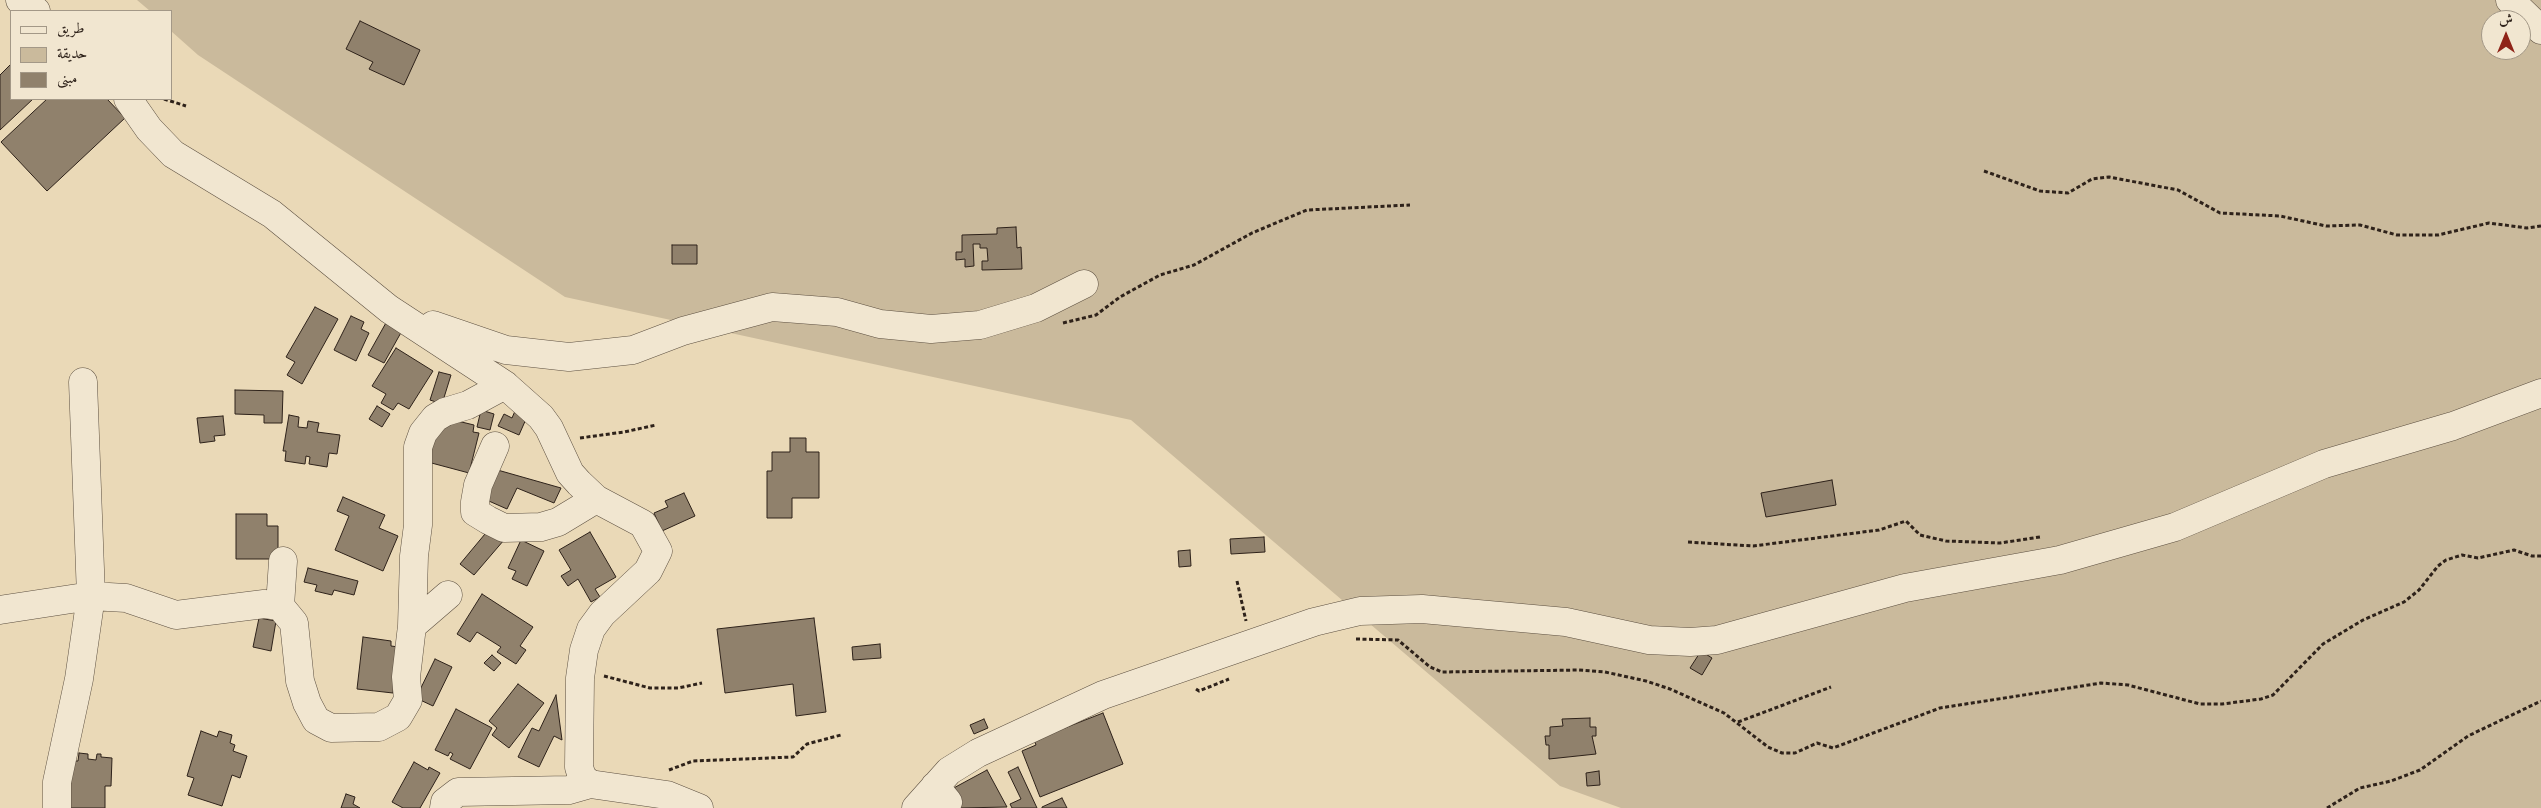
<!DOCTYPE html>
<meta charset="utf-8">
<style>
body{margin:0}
#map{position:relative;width:2541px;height:808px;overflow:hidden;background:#ead9b7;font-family:"Sorts Mill Goudy",Amiri,serif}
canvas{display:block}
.legend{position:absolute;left:10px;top:10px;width:162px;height:90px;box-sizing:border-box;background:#f1e6d0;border:1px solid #a39887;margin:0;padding:6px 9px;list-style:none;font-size:15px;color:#2e221a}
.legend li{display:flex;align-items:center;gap:10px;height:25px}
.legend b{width:25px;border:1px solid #a39887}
.north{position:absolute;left:2481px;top:10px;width:50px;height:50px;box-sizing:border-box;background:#f1e6d0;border:1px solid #a39887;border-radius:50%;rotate:0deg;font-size:14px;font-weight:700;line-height:20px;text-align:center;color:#2e221a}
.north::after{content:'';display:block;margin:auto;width:18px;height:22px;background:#8f2418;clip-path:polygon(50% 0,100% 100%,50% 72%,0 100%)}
</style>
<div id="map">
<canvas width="2541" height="808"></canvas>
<ul class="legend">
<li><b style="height:6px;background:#f1e6d0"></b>طريق</li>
<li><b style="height:14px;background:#caba9c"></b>حديقة</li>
<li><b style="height:14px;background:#90816c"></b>مبنى</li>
</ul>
<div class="north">ش</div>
</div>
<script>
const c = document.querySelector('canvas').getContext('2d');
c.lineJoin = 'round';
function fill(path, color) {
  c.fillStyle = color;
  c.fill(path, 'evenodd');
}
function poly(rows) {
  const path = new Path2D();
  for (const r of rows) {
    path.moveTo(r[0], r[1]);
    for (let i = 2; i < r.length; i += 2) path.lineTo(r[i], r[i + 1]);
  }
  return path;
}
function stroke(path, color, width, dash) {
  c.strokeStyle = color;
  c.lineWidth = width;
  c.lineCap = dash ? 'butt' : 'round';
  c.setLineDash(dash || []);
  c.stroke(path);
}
fill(poly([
 [137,0,2541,0,2541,808,1621,808,1560,786,1131,420,565,297,198,55,171,31,171,11,150,11],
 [2491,20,2521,20,2521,50,2491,50]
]), '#caba9c');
const building = poly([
 [360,21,420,50,404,85,369,69,373,62,346,49,360,21],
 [11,64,11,99,33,99,0,130,0,75,11,64],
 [47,99,107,99,125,118,47,191,1,142,47,99],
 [1016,227,1017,248,1021,247,1022,269,982,270,982,261,988,261,987,248,980,248,980,244,973,244,974,266,965,267,965,259,956,260,956,252,962,252,962,235,997,234,997,228,1016,227],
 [672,245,697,245,697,264,672,264,672,245],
 [315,307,338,319,302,384,287,375,295,362,286,357,315,307],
 [351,316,364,322,361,329,369,333,356,361,334,350,351,316],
 [387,321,403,329,384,363,368,355,387,321],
 [396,348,433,371,409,409,398,403,393,410,381,403,386,394,372,386,396,348],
 [439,372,451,375,442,404,430,400,439,372],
 [235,390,283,391,282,423,264,423,264,415,235,414,235,390],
 [518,404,530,410,519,435,498,426,504,414,512,418,518,404],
 [377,406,390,414,382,427,369,419,377,406],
 [481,410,494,414,490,430,477,427,481,410],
 [289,415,299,417,298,427,307,428,308,421,319,423,317,432,340,435,337,454,329,453,327,467,309,464,310,457,306,456,305,464,285,461,286,451,283,451,289,415],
 [223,416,225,435,214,436,215,441,200,443,197,418,223,416],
 [441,417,474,425,473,432,479,433,469,473,424,461,441,417],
 [790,438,806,438,806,452,819,452,819,498,792,498,792,518,767,518,767,471,772,471,772,452,790,452,790,438],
 [494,469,561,488,554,503,517,488,507,509,482,498,494,469],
 [1832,480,1836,505,1766,517,1761,493,1832,480],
 [684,493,695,516,662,531,654,513,668,507,665,501,684,493],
 [343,497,385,515,379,528,398,536,383,571,335,550,349,516,337,511,343,497],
 [236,514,267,514,267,526,278,526,278,559,236,559,236,514],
 [490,528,504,540,474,575,460,564,490,528],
 [590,532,616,577,595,589,600,597,591,602,578,579,568,586,561,576,571,570,559,550,590,532],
 [1264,537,1265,552,1231,554,1230,539,1264,537],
 [521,540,544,551,527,586,512,579,516,571,508,568,521,540],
 [1190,550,1191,566,1179,567,1178,551,1190,550],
 [308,568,358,581,354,595,334,590,332,595,315,591,317,585,304,582,308,568],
 [482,594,533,627,520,646,526,650,516,664,497,652,501,647,477,632,470,642,457,634,482,594],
 [259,618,276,621,271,651,253,647,259,618],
 [814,618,826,712,796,716,793,684,725,693,717,629,814,618],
 [363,637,391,641,391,646,399,647,393,693,357,689,363,637],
 [880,644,881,658,853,660,852,647,880,644],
 [1701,651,1712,658,1702,675,1690,668,1701,651],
 [492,655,501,663,494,671,484,663,492,655],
 [435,659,452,667,433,706,416,698,435,659],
 [518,684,544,703,509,748,492,735,497,728,489,721,518,684],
 [556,695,562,740,554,736,539,767,518,757,532,728,539,731,556,695],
 [456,709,492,728,470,769,450,759,453,754,450,752,448,756,435,750,456,709],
 [1103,713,1123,764,1040,797,1022,751,1036,745,1034,740,1103,713],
 [1590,718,1590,727,1596,727,1596,736,1592,736,1596,754,1549,759,1549,745,1546,745,1545,736,1550,736,1550,727,1563,726,1562,719,1590,718],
 [984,719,988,728,974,734,970,725,984,719],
 [201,731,217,737,219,731,232,735,230,743,235,745,233,751,247,756,240,778,232,775,222,806,188,795,194,778,187,776,201,731],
 [79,753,88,754,88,759,96,760,97,754,101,754,101,757,112,758,111,786,105,786,105,808,63,808,71,761,78,761,79,753],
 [414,762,428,770,429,767,440,773,420,808,403,808,392,802,414,762],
 [1018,767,1037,808,1012,808,1010,804,1021,799,1008,772,1018,767],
 [987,770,1007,807,960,808,950,790,987,770],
 [1599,771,1600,785,1587,786,1586,773,1599,771],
 [346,794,355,797,353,804,360,808,341,808,346,794],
 [1062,798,1067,808,1042,808,1042,807,1062,798]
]);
fill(building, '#90816c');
stroke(building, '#2e221a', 1);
const minor = poly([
 [20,0,36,11],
 [2510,0,2541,30],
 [128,99,149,129,173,154,272,214,389,309,505,385,541,417,549,428,570,473,579,483,596,499,643,524,658,551,648,571,602,614,591,629,584,650,580,678,579,767,582,777,590,784,667,795,699,808],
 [433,325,506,350,569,357,633,350,683,331,772,307,837,312,880,324,931,329,980,325,1036,308,1084,284],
 [495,446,478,485,475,502,475,512,488,520,504,528,541,527,558,522,596,499],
 [280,606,283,561],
 [0,610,91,596,126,598,176,615,264,604,280,606,294,623,300,681,307,703,316,720,331,728,379,727,398,717,408,700,406,677,412,626,414,556,418,525,418,447,423,433,435,418,445,412,468,405,505,385],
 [412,626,448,595],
 [935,786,948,802,945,808],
 [57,808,57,782,79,679,91,596,83,382],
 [444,808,445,802,458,792,569,790,590,784],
 [916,808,949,771,978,753,1103,695,1314,622,1360,611,1422,609,1566,622,1649,640,1690,642,1717,640,1905,588,2060,560,2175,527,2324,464,2453,426,2541,393]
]);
stroke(minor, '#5d5041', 29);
stroke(poly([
 [164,99,186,106],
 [1984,171,2040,191,2068,193,2092,179,2109,177,2178,190,2220,213,2280,216,2326,226,2360,225,2397,235,2438,235,2489,223,2527,228,2541,226],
 [1063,323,1096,315,1120,297,1160,275,1194,265,1252,233,1307,210,1410,205],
 [580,438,624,432,656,425],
 [1688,542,1753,546,1879,530,1906,521,1920,535,1946,541,2000,543,2040,537],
 [1237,581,1246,621],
 [1356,639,1398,640,1430,667,1442,672,1579,670,1605,672,1646,681,1670,689,1724,713,1768,747,1782,753,1795,753,1817,743,1833,748,1940,708,2101,683,2128,685,2200,704,2222,704,2261,699,2273,695,2323,644,2363,620,2404,602,2419,590,2438,566,2446,560,2462,555,2478,558,2514,550,2532,556,2541,556],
 [604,676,650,688,678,688,702,683],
 [1196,689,1199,691,1229,679],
 [1738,722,1831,687],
 [669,770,693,761,793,757,807,744,841,735],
 [2327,808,2360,788,2391,781,2420,770,2468,736,2541,701]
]), '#2e221a', 3, [4, 2.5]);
stroke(minor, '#f1e6d0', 28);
</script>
